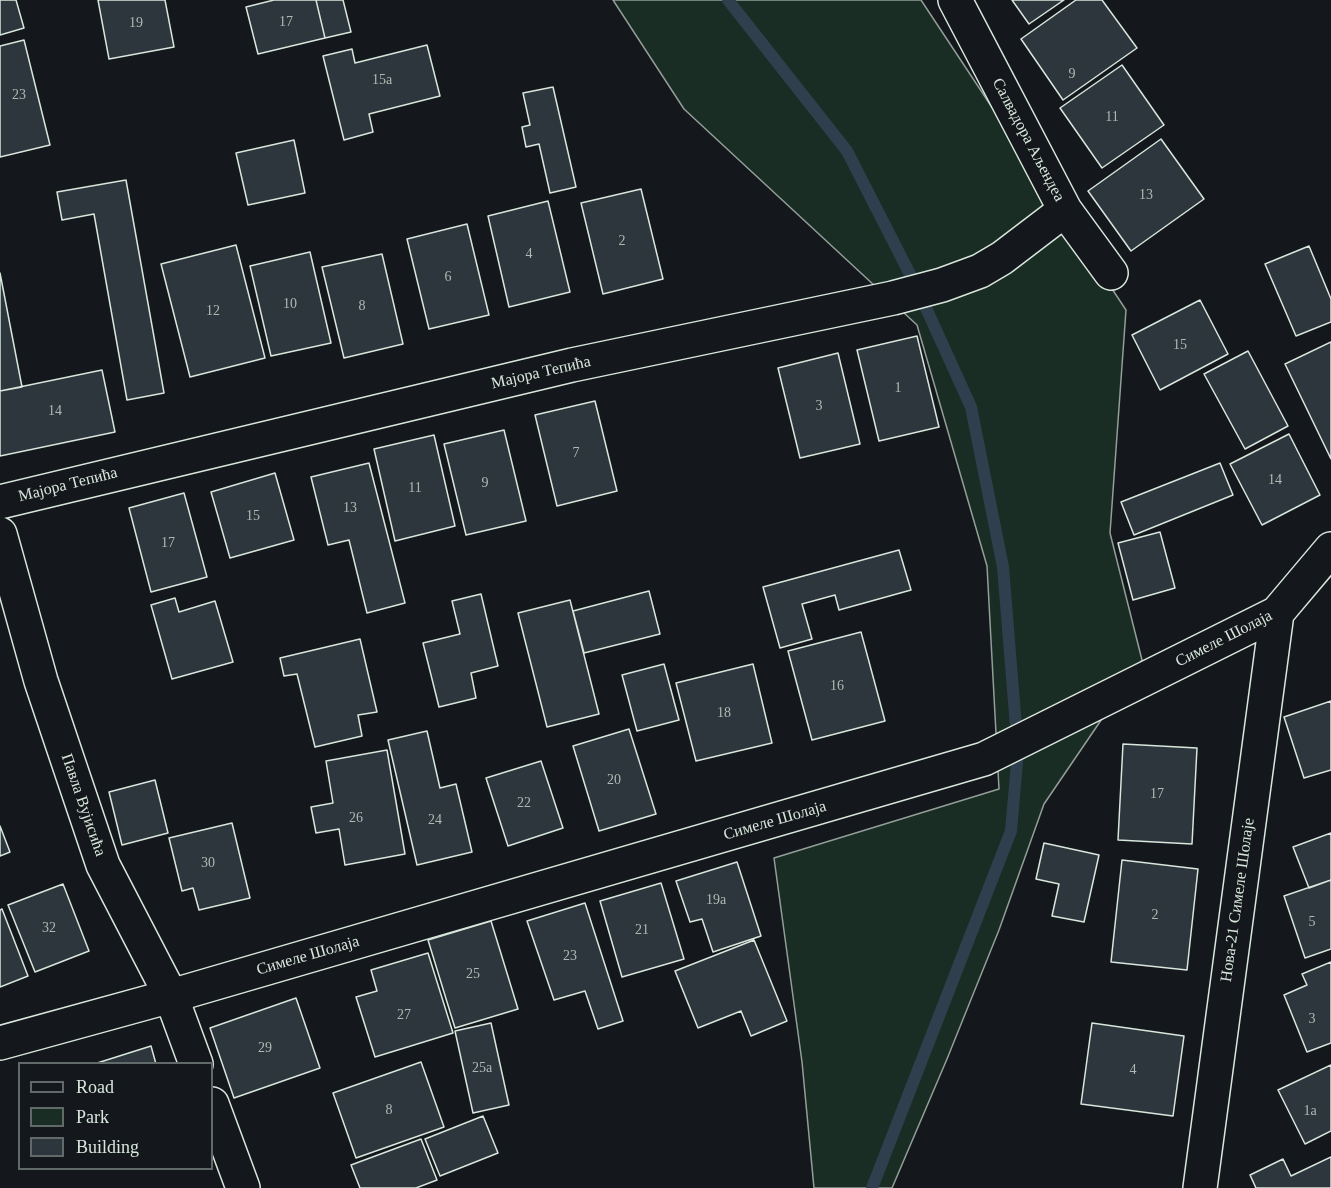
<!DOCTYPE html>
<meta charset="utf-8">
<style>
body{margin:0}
#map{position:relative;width:1331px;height:1188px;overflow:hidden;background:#14181c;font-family:Georgia,serif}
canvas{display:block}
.legend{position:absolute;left:18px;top:1062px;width:195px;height:108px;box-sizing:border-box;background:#14181c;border:2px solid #626a69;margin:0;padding:8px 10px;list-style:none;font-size:18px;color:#d8e6dc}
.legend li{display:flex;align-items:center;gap:12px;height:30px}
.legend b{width:30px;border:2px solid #626a69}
</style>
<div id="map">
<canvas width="1331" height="1188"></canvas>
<ul class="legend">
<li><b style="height:8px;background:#14181c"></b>Road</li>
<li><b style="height:16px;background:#1a2d24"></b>Park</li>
<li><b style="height:16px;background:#2c363c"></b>Building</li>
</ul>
</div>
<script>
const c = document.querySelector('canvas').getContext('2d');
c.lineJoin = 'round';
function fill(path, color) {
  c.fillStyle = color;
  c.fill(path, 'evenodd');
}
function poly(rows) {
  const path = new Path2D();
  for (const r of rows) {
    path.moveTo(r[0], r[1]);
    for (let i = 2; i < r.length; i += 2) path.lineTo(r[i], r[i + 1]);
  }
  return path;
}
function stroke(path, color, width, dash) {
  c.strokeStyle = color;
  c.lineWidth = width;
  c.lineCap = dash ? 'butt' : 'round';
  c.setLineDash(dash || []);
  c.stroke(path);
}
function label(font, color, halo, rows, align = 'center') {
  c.font = font + ' Georgia,serif';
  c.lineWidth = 4.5;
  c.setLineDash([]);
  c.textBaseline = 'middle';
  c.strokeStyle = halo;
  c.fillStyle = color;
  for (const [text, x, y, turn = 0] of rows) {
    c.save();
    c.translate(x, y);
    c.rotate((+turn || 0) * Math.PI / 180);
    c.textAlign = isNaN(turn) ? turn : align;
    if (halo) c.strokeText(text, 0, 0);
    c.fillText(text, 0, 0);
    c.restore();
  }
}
const green = poly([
 [613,0,921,0,1126,310,1110,533,1142,660,1044,804,999,930,947,1059,892,1188,814,1188,802,1062,774,858,999,789,987,566,917,325,684,109,613,0]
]);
fill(green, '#1a2d24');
stroke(green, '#939e99', 1.5);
stroke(poly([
 [728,0,847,151,916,286,971,407,1003,567,1018,751,1011,831,872,1188]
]), '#2f3f4d', 12);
const building = poly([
 [0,0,16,0,24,28,0,35,0,0],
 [98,0,165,0,174,47,109,59,98,0],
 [274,0,316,0,325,38,258,54,246,7,274,0],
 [316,0,343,0,351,32,325,38,316,0],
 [1012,0,1064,0,1029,24,1012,0],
 [1076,0,1102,0,1137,48,1063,100,1021,39,1076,0],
 [24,40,50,145,0,157,0,46,24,40],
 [427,45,440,96,369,114,373,132,344,140,323,56,352,49,355,63,427,45],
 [1122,65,1164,125,1102,168,1060,108,1122,65],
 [553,87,576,187,550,193,539,144,526,147,522,127,530,125,523,93,553,87],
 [1161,139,1204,199,1131,251,1088,191,1161,139],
 [294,140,305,193,248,205,236,153,294,140],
 [126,180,164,393,127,400,94,214,62,220,57,192,126,180],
 [641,189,663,279,603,294,581,203,641,189],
 [548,201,570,292,509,307,488,216,548,201],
 [467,224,489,315,429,329,407,239,467,224],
 [236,245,265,358,190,377,161,264,236,245],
 [1309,246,1331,299,1331,322,1296,336,1265,264,1309,246],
 [310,252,331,343,271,356,250,266,310,252],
 [382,254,403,344,344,358,322,267,382,254],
 [0,273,22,387,0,391,0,273],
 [1200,300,1228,354,1160,390,1132,335,1200,300],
 [917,336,939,427,879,441,857,350,917,336],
 [1331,342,1331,459,1285,364,1331,342],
 [1248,351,1288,426,1245,449,1204,374,1248,351],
 [838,353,860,444,800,458,778,368,838,353],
 [102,370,115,432,0,456,0,391,102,370],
 [595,401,617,491,557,506,535,415,595,401],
 [504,430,526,521,466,535,444,444,504,430],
 [1289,434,1320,495,1262,525,1230,464,1289,434],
 [434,435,455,526,395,541,374,449,434,435],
 [369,463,405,603,367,613,349,540,328,545,311,477,369,463],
 [1220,463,1233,495,1134,535,1121,502,1220,463],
 [275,473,294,540,230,558,211,492,275,473],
 [184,493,207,577,151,592,129,508,184,493],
 [1160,532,1175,588,1133,600,1118,543,1160,532],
 [899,550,911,590,839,610,835,595,802,604,812,639,780,648,763,587,899,550],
 [649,591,660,634,584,653,573,611,649,591],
 [481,594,498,666,471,673,476,698,439,707,423,643,460,634,452,601,481,594],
 [175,598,179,612,215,601,233,662,172,679,151,605,175,598],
 [570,600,599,714,547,727,518,613,570,600],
 [861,632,885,721,812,740,788,651,861,632],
 [360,639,377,712,358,715,362,736,315,747,297,674,284,676,280,658,360,639],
 [664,664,679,720,637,731,622,675,664,664],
 [753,664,772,743,696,761,676,683,753,664],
 [1331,701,1331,770,1304,778,1284,717,1331,701],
 [629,729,656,814,599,831,573,746,629,729],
 [427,731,440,788,456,784,472,852,417,865,388,740,427,731],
 [1123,744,1197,748,1192,844,1118,840,1123,744],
 [387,750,405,854,345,865,339,829,316,833,311,807,333,803,326,761,387,750],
 [541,761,563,828,508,846,486,778,541,761],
 [155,780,168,833,122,845,109,792,155,780],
 [232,823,250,898,199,910,193,888,182,891,169,838,232,823],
 [0,826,10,852,0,856,0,826],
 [1331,833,1331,880,1309,888,1293,847,1331,833],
 [1044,843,1099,855,1084,922,1052,916,1059,884,1036,879,1044,843],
 [1122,860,1198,869,1187,970,1111,962,1122,860],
 [737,862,761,936,713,952,702,919,690,922,676,881,737,862],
 [1331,880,1331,949,1305,958,1284,896,1331,880],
 [661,883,684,959,622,977,600,901,661,883],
 [63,884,89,951,35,972,8,905,63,884],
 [585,903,623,1021,598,1029,585,991,554,1000,527,921,585,903],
 [2,909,28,976,0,987,0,910,2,909],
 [491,921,518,1009,455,1028,428,940,491,921],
 [754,940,787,1021,751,1036,741,1011,698,1028,675,971,754,940],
 [428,953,453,1033,375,1057,356,997,377,991,371,970,428,953],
 [1331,962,1331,1043,1307,1052,1284,995,1307,985,1302,974,1331,962],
 [296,998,320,1068,234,1098,210,1028,296,998],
 [491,1023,509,1105,473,1113,455,1031,491,1023],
 [1092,1023,1184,1036,1173,1116,1081,1104,1092,1023],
 [151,1046,156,1064,94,1064,151,1046],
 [421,1062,444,1127,356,1158,333,1093,421,1062],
 [1331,1065,1331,1131,1305,1144,1278,1090,1331,1065],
 [483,1116,498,1153,440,1176,425,1139,483,1116],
 [421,1139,437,1180,416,1188,360,1188,351,1165,421,1139],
 [1331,1157,1331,1188,1256,1188,1250,1175,1283,1159,1291,1176,1331,1157]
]);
fill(building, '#2c363c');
stroke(building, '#d8e6dc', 1.5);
const minor = poly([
 [955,0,1065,210,1111,273],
 [0,502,572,365,893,298,942,285,980,271,1002,258,1065,210],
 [0,534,41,681,103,865,171,996,196,1064],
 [0,1043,171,996,984,759,1277,613,1331,549],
 [212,1104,243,1188],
 [1200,1188,1277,613]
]);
stroke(minor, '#d8e6dc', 36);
stroke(minor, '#14181c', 33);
label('14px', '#adbab4', null, [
 ["17",286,22],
 ["19",136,23],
 ["9",1072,74],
 ["15a",382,80],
 ["23",19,95],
 ["11",1112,117],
 ["13",1146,195],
 ["2",622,241],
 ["4",529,254],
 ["6",448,277],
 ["10",290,304],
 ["8",362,306],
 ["12",213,311],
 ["15",1180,345],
 ["1",898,388],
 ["3",819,406],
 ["14",55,411],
 ["7",576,453],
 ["14",1275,480],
 ["9",485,483],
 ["11",415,488],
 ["13",350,508],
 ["15",253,516],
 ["17",168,543],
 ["16",837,686],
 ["18",724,713],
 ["20",614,780],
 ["17",1157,794],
 ["22",524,803],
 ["26",356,818],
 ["24",435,820],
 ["30",208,863],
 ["19a",716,900],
 ["2",1155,915],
 ["5",1312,922],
 ["32",49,928],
 ["21",642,930],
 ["23",570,956],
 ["25",473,974],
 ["27",404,1015],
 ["3",1312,1019],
 ["29",265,1048],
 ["25a",482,1068],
 ["4",1133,1070],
 ["8",389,1110],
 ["1a",1310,1111]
]);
label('16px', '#d8e6dc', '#14181c', [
 ["Салвадора Аљендеа",1028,140,62],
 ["Мајора Тепића",541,373,-13],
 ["Мајора Тепића",68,485,-14],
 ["Симеле Шолаја",1224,639,-27],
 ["Павла Вујисића",83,805,71],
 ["Симеле Шолаја",775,821,-16],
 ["Нова-21 Симеле Шолаје",1238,900,-82],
 ["Симеле Шолаја",308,956,-16]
]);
</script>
